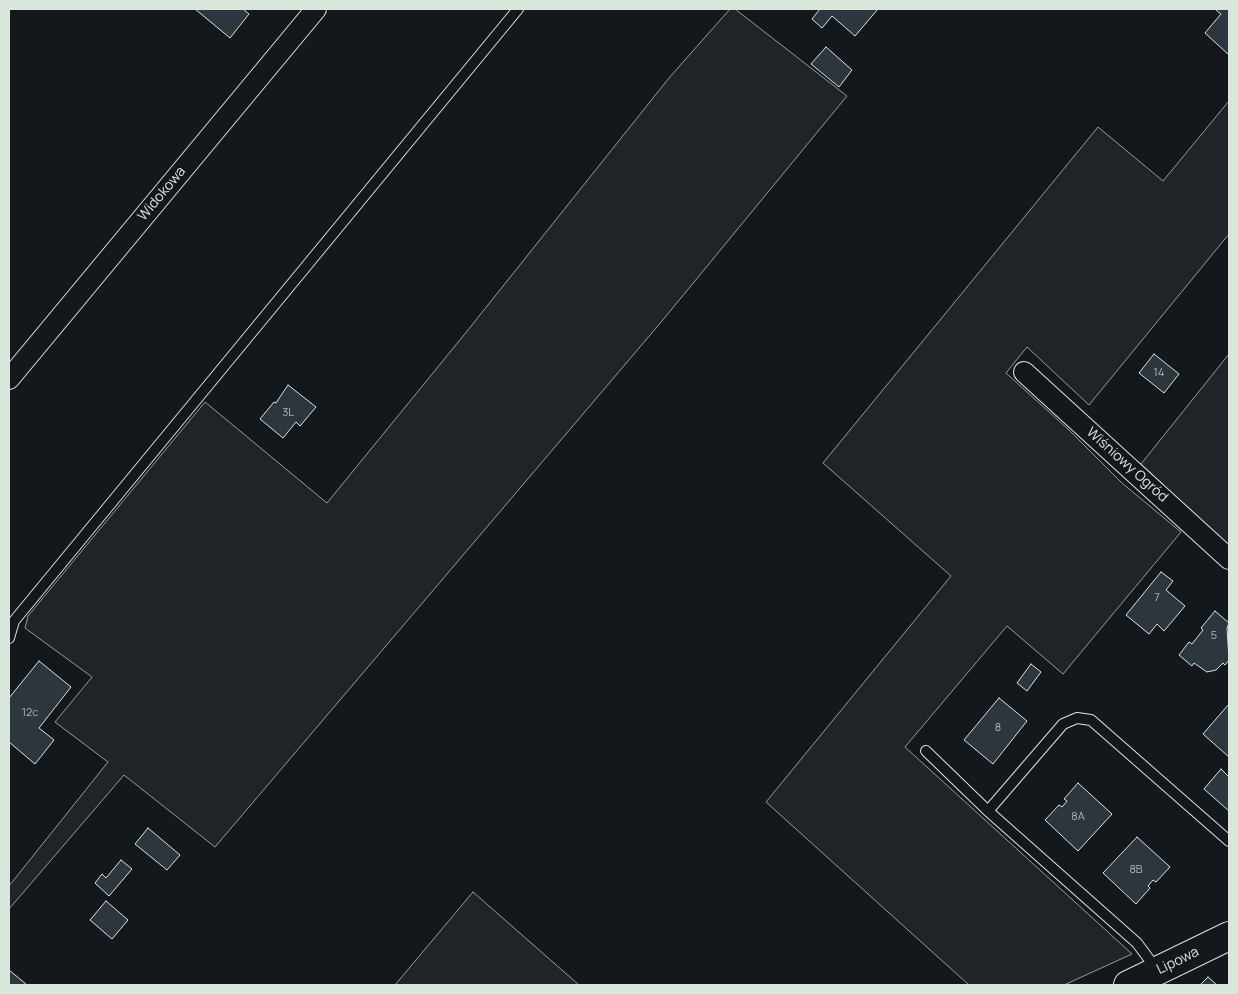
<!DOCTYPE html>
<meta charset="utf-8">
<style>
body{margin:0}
#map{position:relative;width:1238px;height:994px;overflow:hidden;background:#14181c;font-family:Manrope,sans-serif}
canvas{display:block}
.frame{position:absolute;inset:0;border:10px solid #d8e6dc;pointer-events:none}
</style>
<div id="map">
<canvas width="1238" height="994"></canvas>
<div class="frame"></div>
</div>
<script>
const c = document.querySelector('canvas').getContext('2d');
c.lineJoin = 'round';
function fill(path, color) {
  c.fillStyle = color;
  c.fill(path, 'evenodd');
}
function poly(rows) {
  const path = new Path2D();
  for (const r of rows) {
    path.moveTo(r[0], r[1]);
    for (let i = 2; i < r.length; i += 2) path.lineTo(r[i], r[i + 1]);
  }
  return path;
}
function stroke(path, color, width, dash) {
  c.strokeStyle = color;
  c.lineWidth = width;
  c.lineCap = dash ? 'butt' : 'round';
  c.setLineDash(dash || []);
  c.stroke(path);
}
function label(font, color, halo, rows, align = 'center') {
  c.font = font + ' Manrope,sans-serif';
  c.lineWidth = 4;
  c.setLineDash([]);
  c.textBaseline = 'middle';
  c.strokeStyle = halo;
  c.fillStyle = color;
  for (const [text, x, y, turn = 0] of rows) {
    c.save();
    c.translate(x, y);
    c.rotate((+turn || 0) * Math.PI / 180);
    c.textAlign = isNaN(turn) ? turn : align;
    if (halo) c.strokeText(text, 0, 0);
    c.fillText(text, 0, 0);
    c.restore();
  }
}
const green = poly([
 [730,9,735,9,847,96,662,321,215,847,124,775,9,909,9,886,108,762,55,722,92,677,25,628,28,616,205,402,327,503,468,330,669,78,730,9],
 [1229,101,1229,234,1089,405,1027,347,1006,373,1069,430,1122,483,1181,532,1063,674,1007,626,905,747,1132,954,1064,985,969,985,766,802,951,576,823,463,1098,127,1163,181,1229,101],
 [1229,354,1229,546,1141,464,1229,354],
 [473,892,579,985,395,985,473,892]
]);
fill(green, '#202428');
stroke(green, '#939e99', 1);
const building = poly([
 [195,9,243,9,249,14,230,38,195,9],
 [820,9,878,9,855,36,832,16,822,28,812,19,820,9],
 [1218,9,1229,9,1229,55,1205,33,1221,14,1216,10,1218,9],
 [826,47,852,70,839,87,811,64,826,47],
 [1154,354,1179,374,1164,393,1139,373,1154,354],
 [288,385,316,407,300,426,296,422,283,438,260,419,274,402,276,403,288,385],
 [1161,572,1173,581,1166,590,1185,606,1164,631,1157,624,1149,634,1126,615,1161,572],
 [1215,611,1229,623,1227,628,1229,660,1225,665,1223,663,1216,670,1207,672,1194,663,1192,666,1179,655,1189,642,1192,644,1203,630,1201,628,1215,611],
 [39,661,71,687,39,728,54,740,35,764,9,742,9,698,39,661],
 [1031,664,1041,672,1027,691,1017,683,1031,664],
 [999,698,1027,721,993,764,964,740,999,698],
 [1229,704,1229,757,1203,734,1229,704],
 [1221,769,1229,777,1229,811,1204,789,1221,769],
 [1078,783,1112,814,1078,851,1045,820,1059,805,1062,807,1067,801,1064,799,1078,783],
 [148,828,180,855,167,870,135,844,148,828],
 [1137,837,1170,867,1156,882,1153,880,1148,886,1150,888,1136,904,1103,873,1137,837],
 [121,860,132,869,109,896,95,883,102,874,106,878,121,860],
 [106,901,128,920,112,939,90,920,106,901],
 [9,970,26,984,25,985,9,985,9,970],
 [1208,977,1217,985,1200,985,1208,977]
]);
fill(building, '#2c363c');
stroke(building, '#d8e6dc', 1);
const lane = poly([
 [9,638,14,621,518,9],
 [926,751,988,811,1137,943,1157,970],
 [988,811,1063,724,1077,718,1091,720,1229,841]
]);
const street = poly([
 [1024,372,1229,559],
 [9,379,316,9]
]);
const secondary = poly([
 [1128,985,1229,936]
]);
stroke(lane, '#d8e6dc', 12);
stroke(street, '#d8e6dc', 22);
stroke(secondary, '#d8e6dc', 30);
stroke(lane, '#14181c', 10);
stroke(street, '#14181c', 20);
stroke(secondary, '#14181c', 28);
label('11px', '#adbab4', null, [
 ["14",1159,373],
 ["3L",288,413],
 ["7",1157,598],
 ["5",1214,636],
 ["12c",30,713],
 ["8",998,728],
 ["8A",1078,817],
 ["8B",1136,870]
]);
label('14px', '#d8e6dc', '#14181c', [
 ["Widokowa",162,194,-50],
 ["Wiśniowy Ogród",1127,465,42],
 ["Lipowa",1178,961,-26]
]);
</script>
